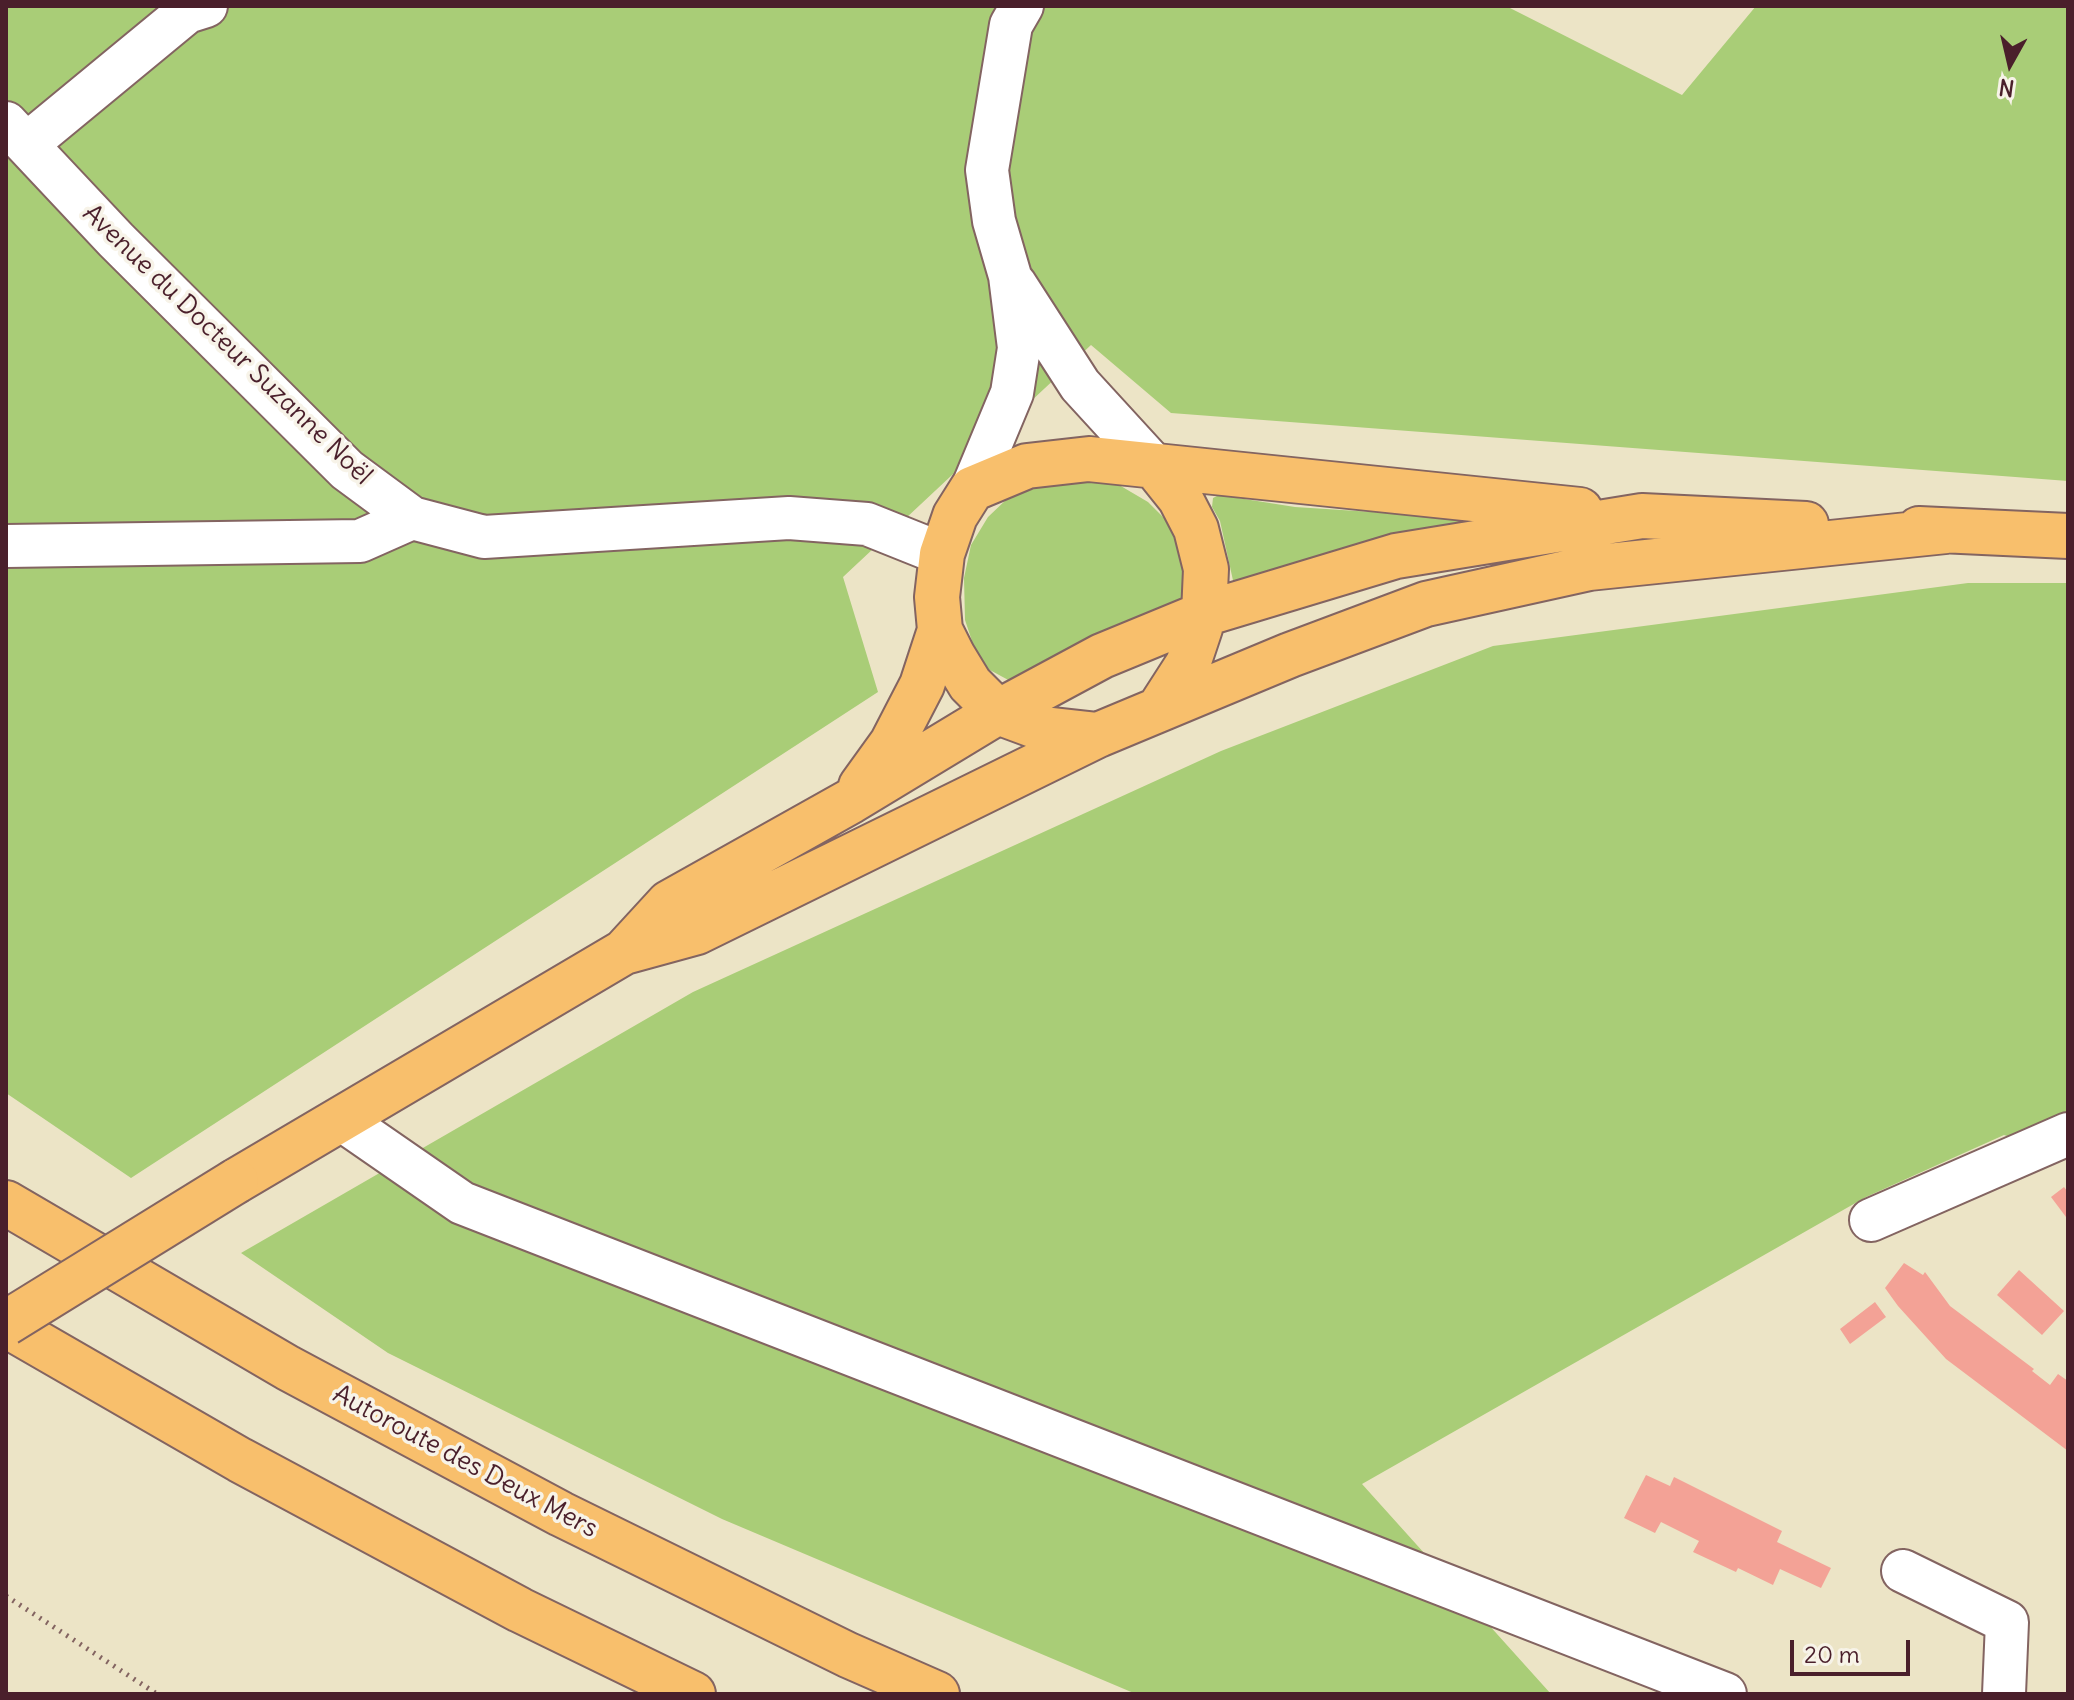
<!DOCTYPE html>
<meta charset="utf-8">
<style>
body{margin:0}
#map{position:relative;width:2074px;height:1700px;overflow:hidden;background:#ece4c6;font-family:Delius,sans-serif}
canvas{display:block}
.frame{position:absolute;inset:0;border:8px solid #4a1f2b;pointer-events:none}
.north{position:absolute;left:1970px;top:24px;width:80px;height:80px;-webkit-text-stroke:6px #f7f3e8;paint-order:stroke;rotate:188deg;font-size:22px;font-weight:700;line-height:32px;text-align:center;color:#4a1f2b}
.north::after{content:'';display:block;margin:auto;width:28px;height:36px;background:#4a1f2b;clip-path:polygon(50% 0,100% 100%,50% 72%,0 100%)}
.scale{position:absolute;left:1790px;top:1640px;width:120px;height:36px;box-sizing:border-box;border:4px solid #4a1f2b;border-top:0;padding-left:10px;font-size:24px;line-height:28px;white-space:nowrap;color:#4a1f2b;-webkit-text-stroke:6px #f7f3e8;paint-order:stroke}
</style>
<div id="map">
<canvas width="2074" height="1700"></canvas>
<div class="frame"></div>
<div class="north">N</div>
<div class="scale">20 m</div>
</div>
<script>
const c = document.querySelector('canvas').getContext('2d');
c.lineJoin = 'round';
function fill(path, color) {
  c.fillStyle = color;
  c.fill(path, 'evenodd');
}
function poly(rows) {
  const path = new Path2D();
  for (const r of rows) {
    path.moveTo(r[0], r[1]);
    for (let i = 2; i < r.length; i += 2) path.lineTo(r[i], r[i + 1]);
  }
  return path;
}
function stroke(path, color, width, dash) {
  c.strokeStyle = color;
  c.lineWidth = width;
  c.lineCap = dash ? 'butt' : 'round';
  c.setLineDash(dash || []);
  c.stroke(path);
}
function label(font, color, halo, rows, align = 'center') {
  c.font = font + ' Delius,sans-serif';
  c.lineWidth = 7;
  c.setLineDash([]);
  c.textBaseline = 'middle';
  c.strokeStyle = halo;
  c.fillStyle = color;
  for (const [text, x, y, turn = 0] of rows) {
    c.save();
    c.translate(x, y);
    c.rotate((+turn || 0) * Math.PI / 180);
    c.textAlign = isNaN(turn) ? turn : align;
    if (halo) c.strokeText(text, 0, 0);
    c.fillText(text, 0, 0);
    c.restore();
  }
}
fill(poly([
 [6,6,1506,6,1682,95,1756,6,2068,6,2068,481,1171,413,1091,345,843,577,878,692,131,1178,6,1093],
 [1077,474,1114,482,1148,502,1176,530,1190,581,1180,604,1012,682,988,669,973,644,965,620,964,578,971,545,988,517,1009,497,1044,481],
 [1219,495,1295,507,1481,519,1333,552,1234,585,1220,521,1212,507,1213,498],
 [1968,583,2068,583,2068,1156,2004,1135,1866,1197,1362,1484,1551,1694,1136,1694,722,1519,388,1353,241,1253,693,992,1221,751,1493,646]
]), '#a9cd77');
fill(poly([
 [2064,1187,2068,1192,2066,1217,2051,1197],
 [1904,1263,1923,1275,1925,1272,1950,1306,2034,1369,2032,1371,2050,1385,2058,1374,2068,1381,2068,1451,1946,1359,1898,1306,1885,1288],
 [2019,1270,2064,1311,2042,1335,1997,1295],
 [1875,1302,1886,1317,1850,1344,1840,1329],
 [1646,1475,1670,1486,1674,1477,1782,1531,1777,1542,1831,1568,1821,1588,1780,1569,1773,1585,1738,1568,1736,1572,1693,1552,1699,1541,1661,1522,1655,1533,1624,1518]
]), '#f3a296');
const minor = poly([
 [6,123,116,240,347,470,412,518,484,537,789,518,867,524,942,554],
 [27,144,187,12,206,6],
 [1015,284,1080,385,1156,468],
 [972,489,1012,393,1019,348,1010,276,994,221,987,170,1011,25,1022,6],
 [6,546,360,541,412,518],
 [342,1120,462,1203,1725,1694],
 [1871,1220,2068,1134],
 [1903,1571,2007,1622,2004,1694]
]);
const major = poly([
 [1156,468,1180,498,1196,529,1206,569,1204,614,1200,628,1188,664,1159,709],
 [1919,529,2068,536],
 [1098,735,1044,729,998,712,970,684,953,656,940,630,937,597,942,554,955,516,972,489,1027,466,1089,459,1580,510],
 [861,786,892,743,922,685,940,630],
 [624,952,669,903,851,801,998,712,1102,656,1204,614,1396,556,1642,516,1806,524],
 [236,1181,624,952,697,932,1098,735,1290,655,1426,604,1589,568,1946,531]
]);
const highway = poly([
 [6,1203,288,1368,561,1514,848,1655,937,1694],
 [6,1325,240,1460,520,1610,693,1694]
]);
stroke(minor, '#836461', 46);
stroke(major, '#836461', 48);
stroke(highway, '#836461', 48);
stroke(poly([
 [6,1596,157,1694]
]), '#836461', 5, [2, 6]);
stroke(minor, '#fff', 42);
stroke(major, '#f8bf6c', 44);
stroke(highway, '#f8bf6c', 44);
const majorBridge = poly([
 [6,1323,236,1181]
]);
stroke(majorBridge, '#836461', 48, []);
stroke(majorBridge, '#f8bf6c', 44);
label('26px', '#4a1f2b', '#f7f3e8', [
 ["Avenue du Docteur Suzanne Noël",227,345,44],
 ["Autoroute des Deux Mers",465,1462,28]
]);
</script>
